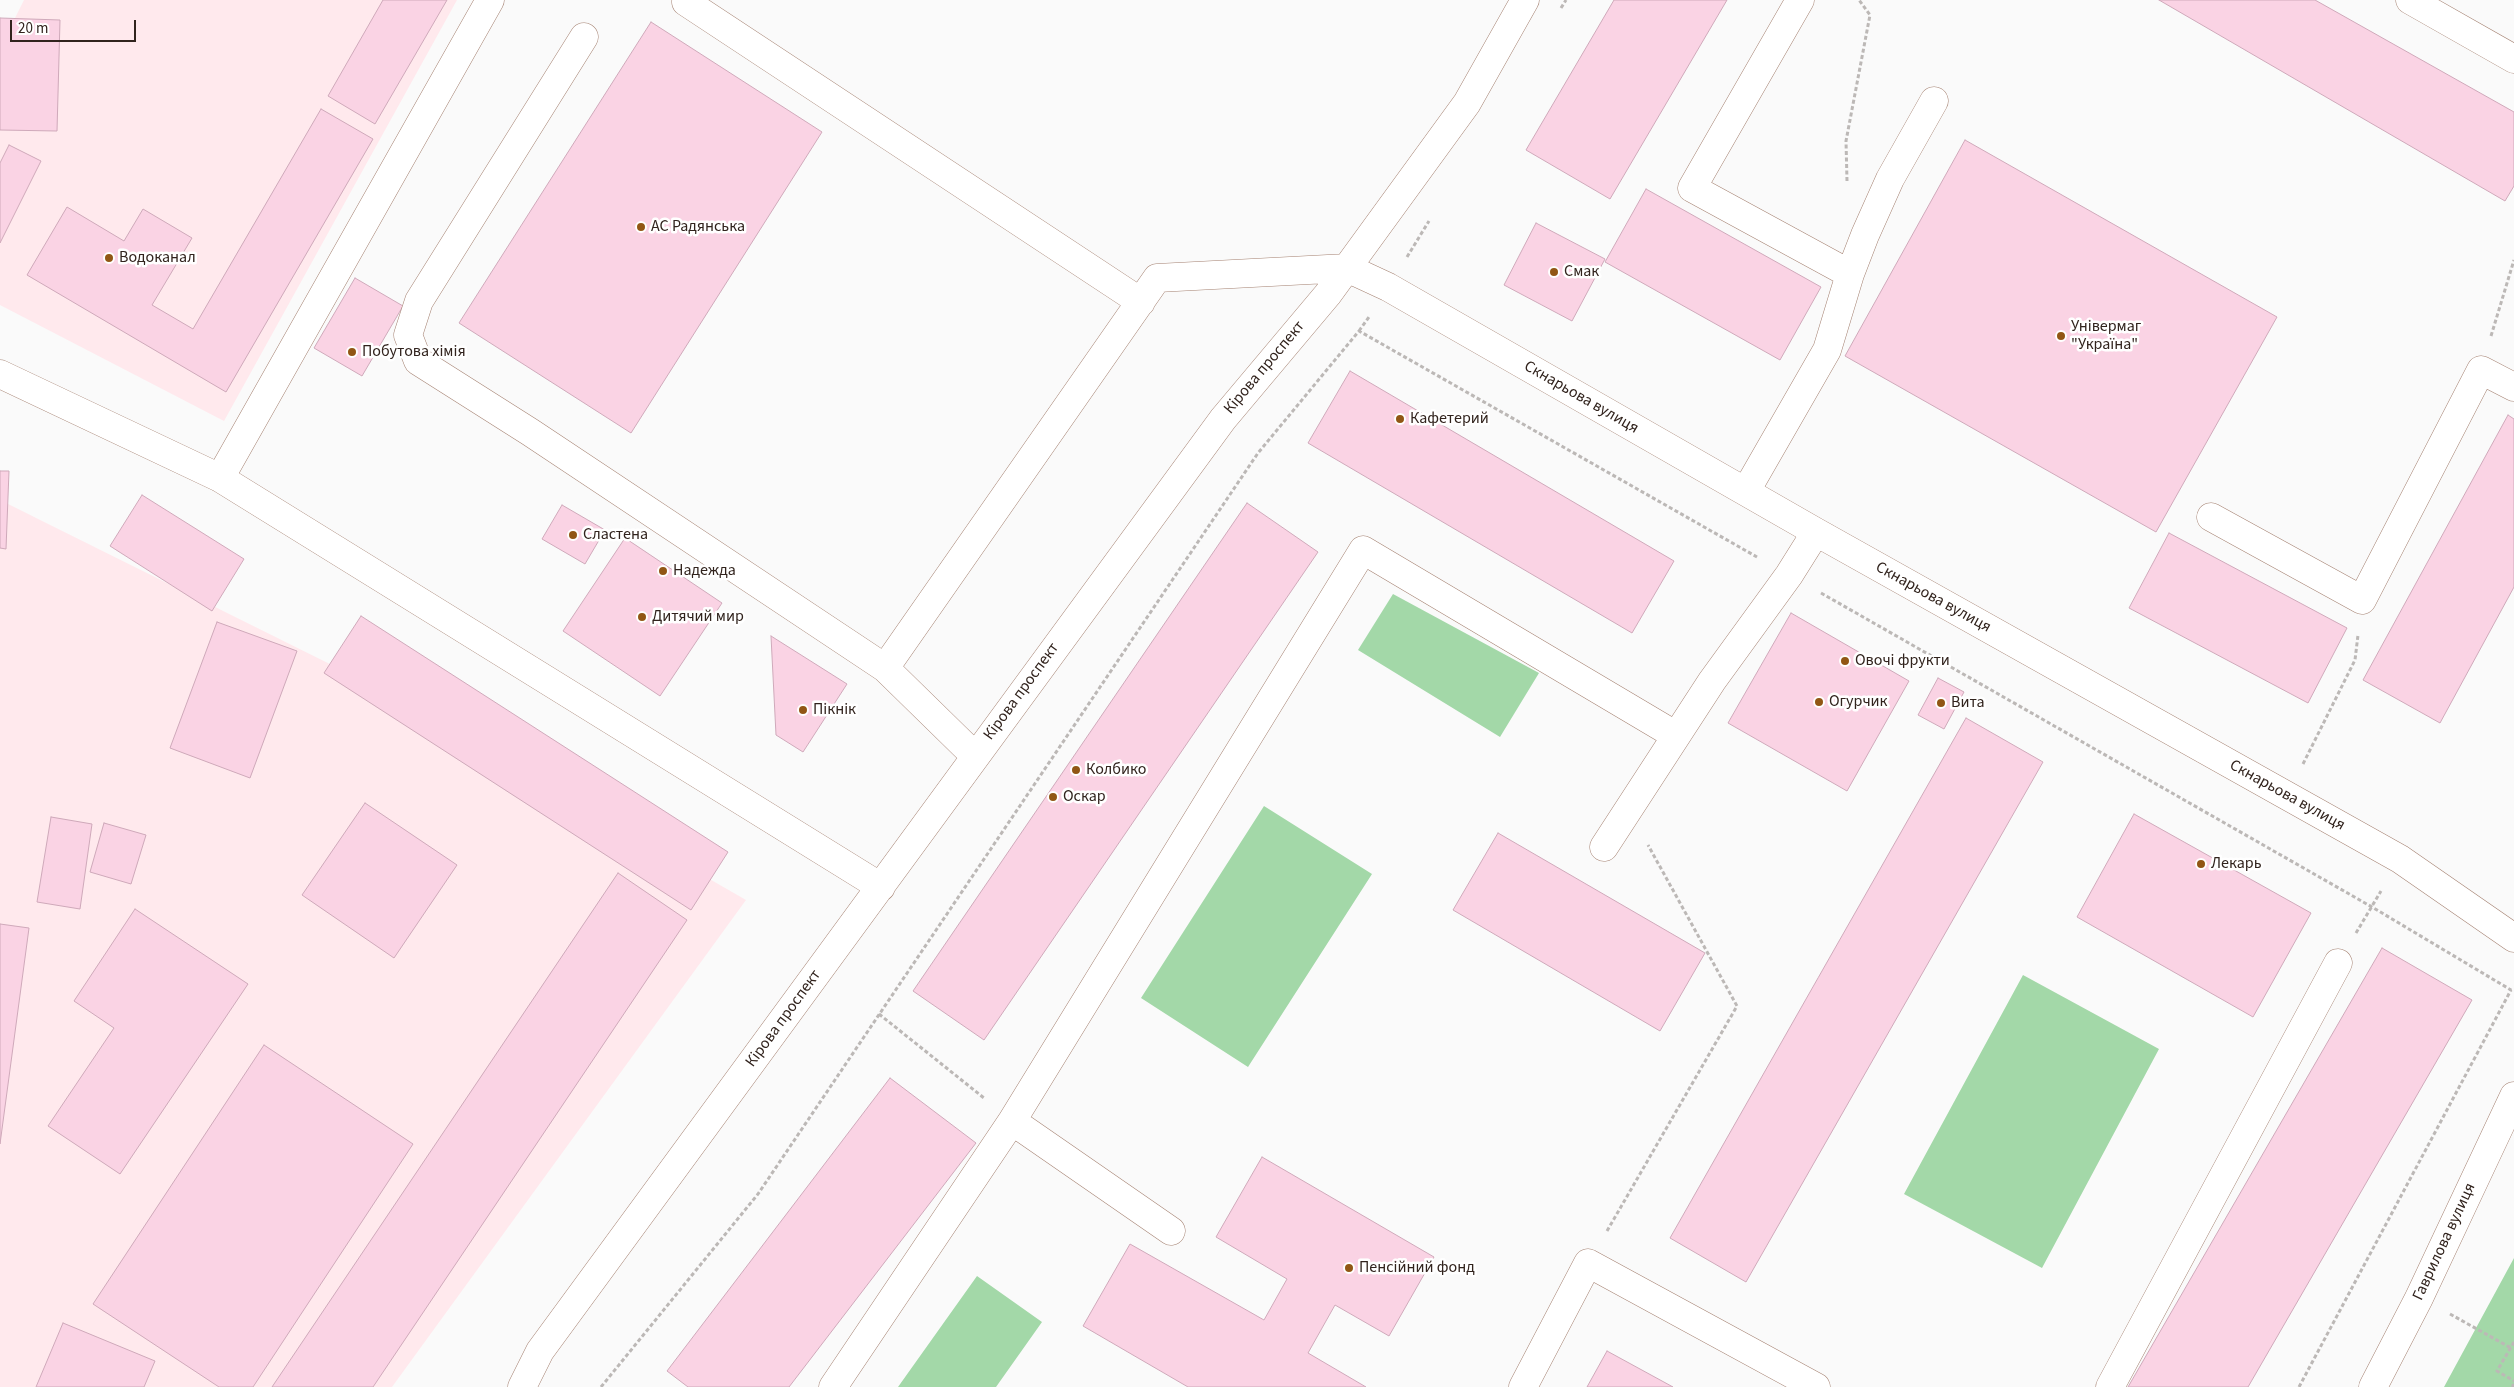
<!DOCTYPE html>
<meta charset="utf-8">
<style>
body{margin:0}
#map{position:relative;width:2514px;height:1387px;overflow:hidden;background:#fafafa;font-family:"Source Sans 3",sans-serif}
canvas{display:block}
.scale{position:absolute;left:10px;top:20px;width:126px;height:22px;box-sizing:border-box;border:2px solid #31231d;border-top:0;padding-left:6px;font-size:15px;line-height:18px;white-space:nowrap;color:#31231d;-webkit-text-stroke:4px #fff;paint-order:stroke}
</style>
<div id="map">
<canvas width="2514" height="1387"></canvas>
<div class="scale">20 m</div>
</div>
<script>
const c = document.querySelector('canvas').getContext('2d');
c.lineJoin = 'round';
function fill(path, color) {
  c.fillStyle = color;
  c.fill(path, 'evenodd');
}
function poly(rows) {
  const path = new Path2D();
  for (const r of rows) {
    path.moveTo(r[0], r[1]);
    for (let i = 2; i < r.length; i += 2) path.lineTo(r[i], r[i + 1]);
  }
  return path;
}
function stroke(path, color, width, dash) {
  c.strokeStyle = color;
  c.lineWidth = width;
  c.lineCap = dash ? 'butt' : 'round';
  c.setLineDash(dash || []);
  c.stroke(path);
}
function label(font, color, halo, rows, align = 'center') {
  c.font = font + ' "Source Sans 3",sans-serif';
  c.lineWidth = 5;
  c.setLineDash([]);
  c.textBaseline = 'middle';
  c.strokeStyle = halo;
  c.fillStyle = color;
  for (const [text, x, y, turn = 0] of rows) {
    c.save();
    c.translate(x, y);
    c.rotate((+turn || 0) * Math.PI / 180);
    c.textAlign = isNaN(turn) ? turn : align;
    if (halo) c.strokeText(text, 0, 0);
    c.fillText(text, 0, 0);
    c.restore();
  }
}
fill(poly([
 [24,0,457,0,224,421,0,305,0,48],
 [0,500,374,686,746,900,392,1387,0,1387]
]), '#ffe9ed');
fill(poly([
 [1393,594,1539,673,1500,737,1358,650],
 [1264,806,1372,874,1248,1067,1141,998],
 [2023,975,2159,1049,2042,1268,1904,1194],
 [2514,1258,2514,1387,2444,1387],
 [977,1276,1042,1322,996,1387,898,1387]
]), '#a3d8a8');
const building = poly([
 [383,0,447,0,375,124,328,96,383,0],
 [1614,0,1727,0,1610,199,1526,150,1614,0],
 [2159,0,2315,0,2514,112,2514,186,2505,201,2159,0],
 [0,18,60,20,57,131,0,130,0,18],
 [651,22,822,132,631,433,459,323,651,22],
 [321,109,373,139,226,392,27,275,67,207,124,241,143,209,192,238,152,305,193,329,321,109],
 [1965,140,2277,317,2156,532,1845,356,1965,140],
 [9,145,41,161,0,243,0,163,9,145],
 [1646,189,1821,287,1780,360,1605,262,1646,189],
 [1536,223,1605,259,1572,321,1504,285,1536,223],
 [355,278,403,306,362,376,314,348,355,278],
 [1350,371,1674,561,1632,633,1308,443,1350,371],
 [2508,415,2514,419,2514,587,2440,723,2363,680,2508,415],
 [0,471,9,471,6,549,0,548,0,471],
 [142,495,244,559,212,611,110,546,142,495],
 [1247,503,1318,552,984,1040,913,991,1247,503],
 [562,505,605,530,585,564,542,539,562,505],
 [2169,533,2347,628,2308,703,2129,608,2169,533],
 [625,538,722,603,660,696,563,631,625,538],
 [1791,613,1909,681,1847,791,1728,723,1791,613],
 [361,616,728,852,691,910,324,673,361,616],
 [217,622,297,651,250,778,170,748,217,622],
 [771,636,847,684,803,752,776,735,771,636],
 [1938,678,1964,692,1944,729,1918,715,1938,678],
 [1966,718,2043,762,1746,1282,1670,1238,1966,718],
 [365,803,457,865,394,958,302,895,365,803],
 [2134,814,2311,913,2253,1017,2077,917,2134,814],
 [51,817,92,824,80,909,37,902,51,817],
 [104,823,146,835,131,884,90,872,104,823],
 [1498,833,1705,953,1660,1031,1453,910,1498,833],
 [618,873,687,920,373,1387,272,1387,618,873],
 [135,909,248,984,120,1174,48,1126,114,1028,74,1001,135,909],
 [0,924,29,928,0,1144,0,924],
 [2382,948,2472,1000,2248,1387,2128,1387,2382,948],
 [264,1045,413,1144,253,1387,219,1387,93,1304,264,1045],
 [890,1078,976,1143,789,1387,688,1387,667,1371,890,1078],
 [1262,1157,1434,1257,1389,1336,1335,1305,1308,1353,1366,1387,1188,1387,1083,1326,1130,1244,1264,1320,1287,1279,1216,1237,1262,1157],
 [63,1323,155,1361,144,1387,36,1387,63,1323],
 [1607,1351,1673,1387,1587,1387,1607,1351]
]);
fill(building, '#fad3e4');
stroke(building, '#cfa9ba', 1);
const minor = poly([
 [1800,0,1692,188,1850,274],
 [2410,0,2514,59],
 [686,2,1141,302],
 [584,37,419,301,408,335,418,361,530,432,885,668],
 [0,374,220,478,881,887],
 [220,478,490,0],
 [1746,491,1827,350,1850,274,1865,235,1890,179,1934,101],
 [2211,517,2362,600,2481,370,2514,387],
 [975,756,885,668,1157,278,1347,268,1388,287,1816,532,2400,859,2514,938],
 [1604,847,1712,681,1789,575,1816,532],
 [1012,1121,1171,1231],
 [522,1387,540,1351,1223,419,1328,294,1467,103,1525,0],
 [833,1387,1012,1121,1363,550,1675,735],
 [1523,1387,1588,1263,1816,1387],
 [2110,1387,2338,963],
 [2373,1387,2419,1298,2514,1096]
]);
stroke(minor, '#a58272', 29);
stroke(poly([
 [1561,8,1566,0],
 [1847,181,1846,141,1870,15,1859,0],
 [1407,257,1429,221],
 [1359,331,1369,317],
 [2491,336,2514,260],
 [1821,593,2372,907,2511,990,2514,989],
 [2303,764,2355,660,2358,635],
 [2356,933,2381,891],
 [879,1014,984,1098],
 [1607,1231,1737,1006,1648,845],
 [2450,1314,2511,1348],
 [2514,1342,2497,1371,2514,1381],
 [601,1387,758,1194,1258,453,1359,331,1757,557],
 [2299,1387,2511,990],
 [2512,1387,2514,1384]
]), '#bcb8b6', 3, [4, 2.5]);
stroke(minor, '#fff', 28);
for (const [x, y, r, color] of [
 [641,227,5,"#915614"],
 [109,258,5,"#915614"],
 [1554,272,5,"#915614"],
 [2061,336,5,"#915614"],
 [352,352,5,"#915614"],
 [1400,419,5,"#915614"],
 [573,535,5,"#915614"],
 [663,571,5,"#915614"],
 [642,617,5,"#915614"],
 [1845,661,5,"#915614"],
 [1819,702,5,"#915614"],
 [1941,703,5,"#915614"],
 [803,710,5,"#915614"],
 [1076,770,5,"#915614"],
 [1053,797,5,"#915614"],
 [2201,864,5,"#915614"],
 [1349,1268,5,"#915614"]
]) {
  const dot = new Path2D();
  dot.arc(x, y, r, 0, 2 * Math.PI);
  c.fillStyle = color;
  c.fill(dot);
  stroke(dot, '#fff', 2);
}
label('16px', '#31231d', '#fff', [
 ["АС Радянська",651,227],
 ["Водоканал",119,258],
 ["Смак",1564,272],
 ["Універмаг",2071,327],
 ["\"Україна\"",2071,345],
 ["Побутова хімія",362,352],
 ["Кафетерий",1410,419],
 ["Сластена",583,535],
 ["Надежда",673,571],
 ["Дитячий мир",652,617],
 ["Овочі фрукти",1855,661],
 ["Огурчик",1829,702],
 ["Вита",1951,703],
 ["Пікнік",813,710],
 ["Колбико",1086,770],
 ["Оскар",1063,797],
 ["Лекарь",2211,864],
 ["Пенсійний фонд",1359,1268]
], 'left');
label('16px', '#31231d', '#fff', [
 ["Кірова проспект",1265,368,-50],
 ["Скнарьова вулиця",1581,398,30],
 ["Скнарьова вулиця",1933,598,29],
 ["Кірова проспект",1022,692,-54],
 ["Скнарьова вулиця",2287,796,29],
 ["Кірова проспект",784,1019,-54],
 ["Гаврилова вулиця",2445,1242,-65]
]);
</script>
